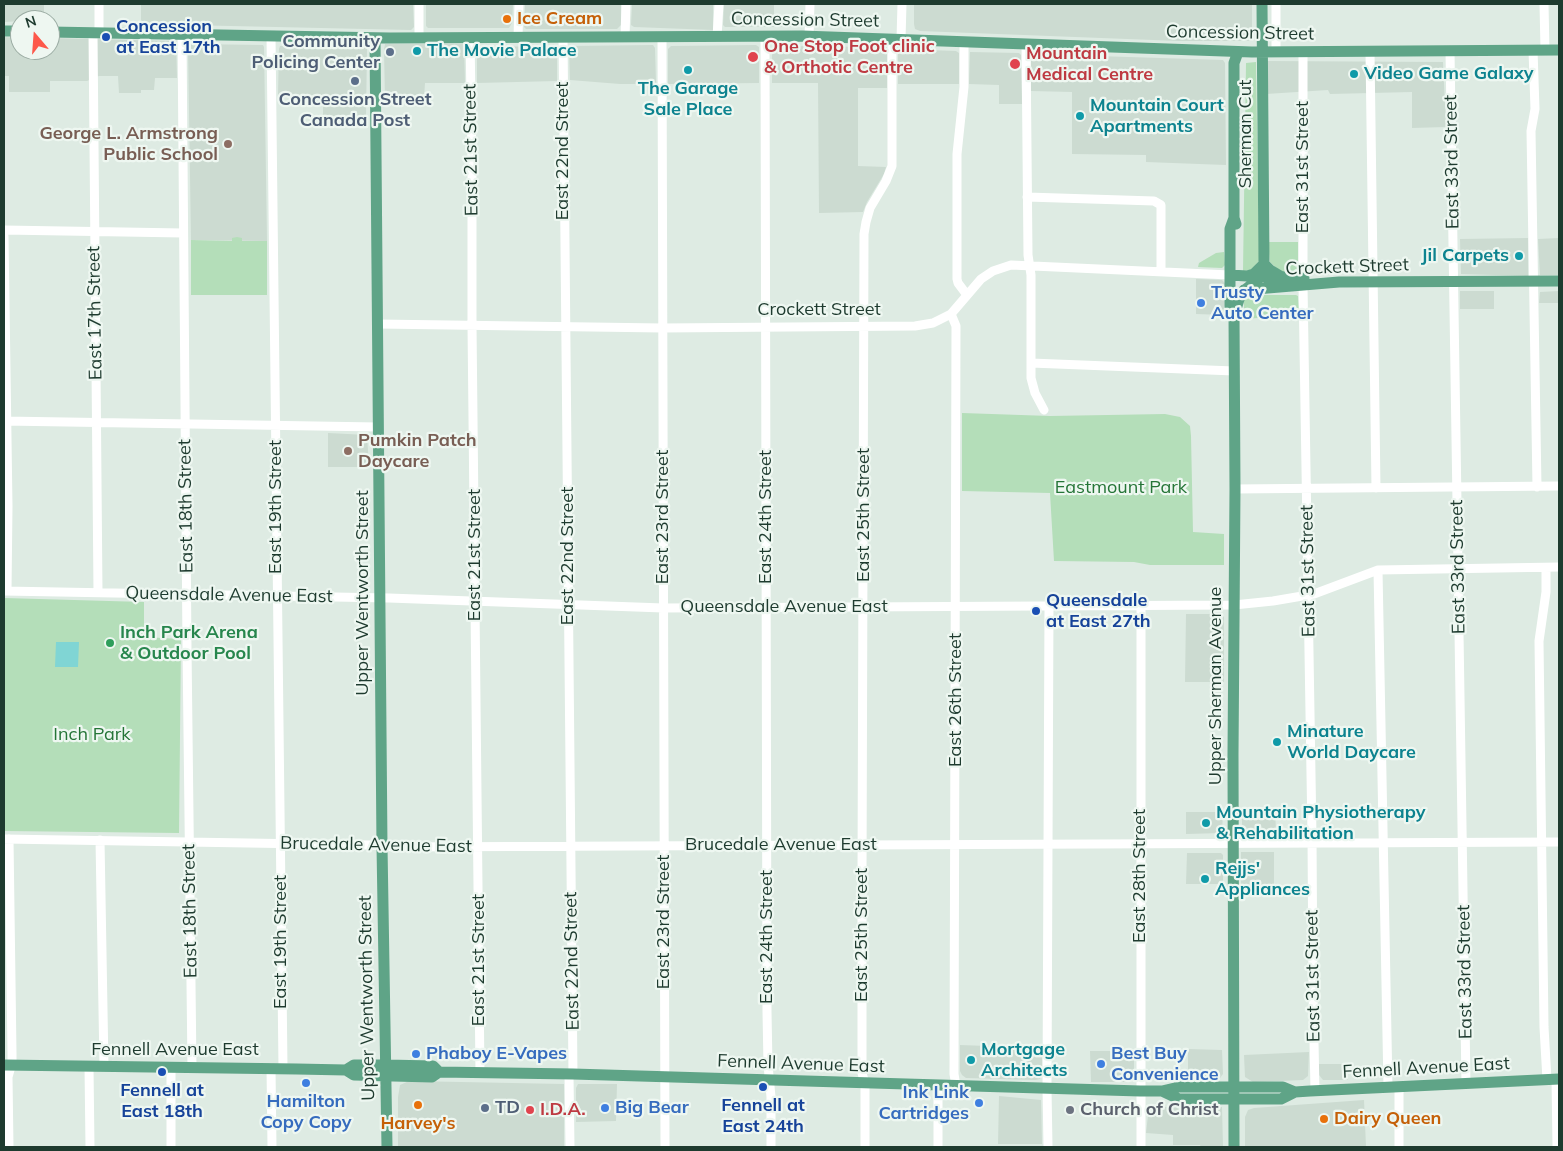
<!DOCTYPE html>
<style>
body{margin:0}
#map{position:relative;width:1563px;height:1151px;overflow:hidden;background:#deebe3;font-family:Mulish,sans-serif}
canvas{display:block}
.frame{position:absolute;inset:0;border:5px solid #1e3b2f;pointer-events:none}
.north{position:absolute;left:10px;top:10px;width:50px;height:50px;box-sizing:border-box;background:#eef7f1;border:1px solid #9baca3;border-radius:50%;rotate:342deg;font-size:14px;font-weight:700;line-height:20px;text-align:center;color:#1e3b2f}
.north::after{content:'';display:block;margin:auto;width:18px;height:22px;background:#fd584a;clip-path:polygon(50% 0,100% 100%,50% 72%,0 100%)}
</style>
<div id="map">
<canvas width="1563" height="1151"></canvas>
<div class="frame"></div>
<div class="north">N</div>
</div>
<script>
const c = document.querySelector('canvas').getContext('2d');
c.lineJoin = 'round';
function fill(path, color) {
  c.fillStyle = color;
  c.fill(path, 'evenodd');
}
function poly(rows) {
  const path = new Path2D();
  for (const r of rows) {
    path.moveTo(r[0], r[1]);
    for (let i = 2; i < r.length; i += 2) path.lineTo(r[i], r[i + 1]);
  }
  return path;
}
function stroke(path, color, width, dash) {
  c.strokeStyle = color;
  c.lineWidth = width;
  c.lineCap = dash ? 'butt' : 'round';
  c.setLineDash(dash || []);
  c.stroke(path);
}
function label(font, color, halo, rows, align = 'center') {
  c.font = font + ' Mulish,sans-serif';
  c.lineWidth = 4.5;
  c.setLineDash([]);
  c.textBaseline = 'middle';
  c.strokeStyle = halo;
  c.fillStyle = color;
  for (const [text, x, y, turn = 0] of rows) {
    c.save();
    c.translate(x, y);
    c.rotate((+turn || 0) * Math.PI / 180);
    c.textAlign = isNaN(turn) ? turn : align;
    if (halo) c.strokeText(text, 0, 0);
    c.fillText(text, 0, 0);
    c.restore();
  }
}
fill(poly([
 [4,4,44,4,44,20,4,22],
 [141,4,413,4,414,27,411,30,141,24],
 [426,4,513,4,512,23,509,28,428,28,426,26],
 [525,4,621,4,621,25,617,29,526,29,524,27],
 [632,4,713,4,713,30,634,27,631,25],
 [724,4,774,4,774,15,805,16,804,24,802,27,725,27,723,25],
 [914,4,1252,4,1252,41,1179,41,920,31,915,29,914,24],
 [4,37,20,38,20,50,50,50,50,38,176,41,177,78,155,78,154,90,141,90,141,93,119,93,118,76,99,76,87,81,50,81,50,92,9,92,9,76,4,76],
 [191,44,263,45,264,47,267,241,191,240,188,47],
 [385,44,464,44,465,83,425,83,424,98,385,99,384,50],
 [653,45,655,48,656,84,620,84,570,80,569,48,572,46],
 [756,45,759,47,759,83,668,84,668,49,671,46],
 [280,46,364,46,367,48,366,117,323,120,323,105,318,96,278,95,279,49],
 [555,46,557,49,557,81,477,83,477,49,479,47],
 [775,46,887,47,887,88,858,88,858,166,886,167,884,174,867,202,863,212,819,213,818,83,772,83,772,49],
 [900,49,956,51,959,53,959,84,898,84,898,52],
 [970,52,1019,53,1021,55,1022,104,999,104,999,85,969,84],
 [1034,54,1223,60,1225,63,1226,165,1146,162,1146,155,1072,154,1072,92,1031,91,1031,57],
 [1266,61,1443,62,1446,127,1412,128,1412,92,1330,94,1328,90,1266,94],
 [1528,238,1528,276,1461,274,1460,239],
 [1559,238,1559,275,1540,275,1538,239],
 [1196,279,1222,280,1225,283,1224,315,1196,314],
 [1460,291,1494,291,1494,309,1460,309],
 [1559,291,1559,303,1539,303,1540,292],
 [328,433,367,435,369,467,328,467],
 [1186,614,1221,614,1224,617,1224,682,1185,682],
 [1275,808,1276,833,1242,832,1242,809],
 [1186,812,1223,812,1222,833,1186,834],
 [1241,852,1274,852,1274,891,1241,891],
 [1187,853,1221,853,1223,855,1223,884,1186,884],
 [960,1045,1042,1048,1042,1074,1040,1079,1035,1080,966,1078,962,1075,960,1071],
 [1188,1049,1222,1050,1223,1074,1217,1082,1188,1081],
 [1090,1051,1134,1051,1134,1077,1132,1080,1128,1082,1091,1082],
 [1309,1052,1308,1076,1303,1080,1253,1082,1245,1077,1244,1055],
 [1319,1064,1347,1064,1348,1080,1323,1080,1319,1075],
 [409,1081,564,1084,564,1147,398,1147,398,1097,400,1085],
 [578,1084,617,1084,616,1121,576,1122,576,1088],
 [999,1096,1041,1100,1042,1144,998,1144],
 [1364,1100,1366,1147,1245,1147,1245,1117,1248,1110,1254,1108],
 [1149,1107,1222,1107,1223,1147,1201,1147,1200,1145,1173,1145,1173,1135,1146,1133]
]), '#ccdbd1');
fill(poly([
 [1256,62,1259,256,1259,261,1251,270,1243,271,1246,63],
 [237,237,242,238,242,241,267,241,267,295,191,295,191,240,232,241,232,238],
 [1268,242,1298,242,1298,273,1283,274,1270,262],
 [1224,252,1225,265,1222,268,1198,267,1199,263,1216,253],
 [1246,295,1296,295,1298,296,1299,315,1244,319,1244,298],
 [962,413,1050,416,1165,414,1180,417,1190,426,1191,436,1193,532,1224,534,1224,565,1150,565,1134,562,1054,561,1050,493,962,491],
 [4,598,144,602,144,637,181,639,179,833,4,831]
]), '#b4deb9');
fill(poly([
 [56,642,79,642,78,667,55,667]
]), '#80d5d4');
stroke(poly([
 [1276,4,1276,52],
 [1544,4,1545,50],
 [93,33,98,592],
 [99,33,99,4],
 [182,34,187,648,192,1068],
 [271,36,283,1068],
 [518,37,519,4],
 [563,37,573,1074],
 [625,37,626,4],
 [662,37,665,1147],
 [717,37,719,4],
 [765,37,767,1012,768,1065,771,1097,771,1147],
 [809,37,810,4],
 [419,38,419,4],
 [470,38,472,160,472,325,480,1073],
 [901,39,902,4],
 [964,42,964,87,957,154,957,279,958,283,967,295],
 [1026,44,1028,255,1031,275,1031,378,1035,393,1044,410],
 [1533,50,1535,109,1531,131,1537,487],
 [1450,51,1466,1084],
 [1303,52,1303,285,1312,835,1313,993,1315,1091],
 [1370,52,1376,488],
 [1027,197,1154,201,1161,205,1161,271],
 [4,230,183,233],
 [4,236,8,506,7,591],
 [951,314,956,326,954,1074,956,1086],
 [378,324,662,328,915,326,933,323,951,314,981,279,993,271,1011,265,1230,275],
 [1031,363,1234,371],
 [4,421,378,427],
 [1235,489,1559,486],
 [1546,568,1546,592,1539,641,1544,1027,1547,1080],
 [1378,570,1388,1087],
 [4,591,389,598,663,608,1234,605,1273,601,1314,594,1378,570,1559,567],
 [4,839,370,845,395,847,1559,842],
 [100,840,104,1066],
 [89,1067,90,1147],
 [171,1068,171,1147],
 [271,1068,272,1147],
 [569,1075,570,1147],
 [1556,1079,1557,1147],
 [938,1086,938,1147],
 [1399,1087,1399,1147],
 [9,1147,8,1077,12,1063,12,1053,9,839],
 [865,1147,865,1084,862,1073,862,879,864,234,866,222,870,208,886,181,892,166,892,39],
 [1048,1147,1047,1089,1049,606],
 [1141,1147,1141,605]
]), '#fff', 9);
stroke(poly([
 [1262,4,1264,264,1266,277,1269,281,1272,283,1283,286],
 [4,31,20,31],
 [50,32,390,38,802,36,1252,52,1559,50],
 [375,38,382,846,387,1147],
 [1236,224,1234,218,1234,63,1238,52],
 [1264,264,1270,270,1280,276,1289,278,1304,278],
 [1230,275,1247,276,1254,274,1263,265],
 [1244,290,1339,282,1559,281],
 [1237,306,1241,293,1261,277,1264,265],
 [4,1065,297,1069,346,1070,354,1075,432,1077,439,1072,573,1074,1140,1091,1162,1091,1179,1087,1283,1087,1295,1092],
 [346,1070,354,1065,386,1065,433,1066,439,1072],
 [1162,1091,1179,1099,1281,1099,1295,1092,1310,1091,1559,1079],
 [1234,1147,1233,754,1235,489,1234,315,1230,306,1230,229,1234,218]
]), '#5fa487', 11);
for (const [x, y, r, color] of [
 [507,19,5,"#e8710a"],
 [106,37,5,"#1a4fb4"],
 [417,51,5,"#0f9aa8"],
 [390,52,5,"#5c6f8a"],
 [753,57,6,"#e0444e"],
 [1015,64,6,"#e0444e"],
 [688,70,5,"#0f9aa8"],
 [1354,74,5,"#0f9aa8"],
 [355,81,5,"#5c6f8a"],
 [1080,116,5,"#0f9aa8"],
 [228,144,5,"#8d6e63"],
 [1519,256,5,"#0f9aa8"],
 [1201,303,5,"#3f7fe0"],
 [348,451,5,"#8d6e63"],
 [1036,611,5,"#1a4fb4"],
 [110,643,5,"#2e9e5b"],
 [1277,742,5,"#0f9aa8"],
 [1206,823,5,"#0f9aa8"],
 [1205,879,5,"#0f9aa8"],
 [416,1054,5,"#3f7fe0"],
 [971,1060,5,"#0f9aa8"],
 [1101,1064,5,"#3f7fe0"],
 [162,1072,5,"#1a4fb4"],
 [306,1083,5,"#3f7fe0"],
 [763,1087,5,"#1a4fb4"],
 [979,1103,5,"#3f7fe0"],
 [418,1105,5,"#e8710a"],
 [485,1108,5,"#5c6f8a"],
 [605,1108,5,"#3f7fe0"],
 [530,1110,5,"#e0444e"],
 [1070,1110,5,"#6b7280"],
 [1324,1119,5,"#e8710a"]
]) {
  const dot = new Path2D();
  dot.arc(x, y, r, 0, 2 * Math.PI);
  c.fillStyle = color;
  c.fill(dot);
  stroke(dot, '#eef7f1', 2);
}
label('bold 18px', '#c56008', '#eef7f1', [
 ["Ice Cream",517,19],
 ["Dairy Queen",1334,1119],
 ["Harvey's",418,1124,"center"]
], 'left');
label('18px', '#1e3b2f', '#eef7f1', [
 ["Concession Street",805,20,1],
 ["Concession Street",1240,33,1],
 ["Sherman Cut",1246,134,-90],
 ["East 21st Street",471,150,-91],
 ["East 22nd Street",563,151,-90],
 ["East 33rd Street",1452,162,-91],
 ["East 31st Street",1303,167,-90],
 ["Crockett Street",1347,267,-2],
 ["Crockett Street",819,310],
 ["East 17th Street",95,313,-91],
 ["East 18th Street",186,506,-91],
 ["East 19th Street",276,507,-90],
 ["East 25th Street",864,515,-90],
 ["East 23rd Street",663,517,-90],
 ["East 24th Street",766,517,-90],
 ["East 21st Street",475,555,-90],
 ["East 22nd Street",568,556,-90],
 ["East 33rd Street",1458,567,-91],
 ["East 31st Street",1308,571,-91],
 ["Upper Wentworth Street",363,593,-90],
 ["Queensdale Avenue East",229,595,1],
 ["Queensdale Avenue East",784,607],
 ["Upper Sherman Avenue",1216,686,-90],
 ["East 26th Street",956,700,-90],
 ["Brucedale Avenue East",376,845,1],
 ["Brucedale Avenue East",781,845],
 ["East 28th Street",1140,876,-90],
 ["East 18th Street",190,911,-91],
 ["East 23rd Street",664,922,-90],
 ["East 25th Street",862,935,-90],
 ["East 24th Street",767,937,-90],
 ["East 19th Street",281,942,-90],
 ["East 21st Street",479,960,-90],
 ["East 22nd Street",572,961,-91],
 ["East 33rd Street",1465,972,-91],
 ["East 31st Street",1313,976,-91],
 ["Upper Wentworth Street",367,998,-91],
 ["Fennell Avenue East",175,1050],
 ["Fennell Avenue East",801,1064,2],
 ["Fennell Avenue East",1426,1068,-3]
]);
label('bold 18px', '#164399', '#eef7f1', [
 ["Concession",116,27],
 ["at East 17th",116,48],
 ["Queensdale",1046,601],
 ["at East 27th",1046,622],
 ["Fennell at",162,1091,"center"],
 ["East 18th",162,1112,"center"],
 ["Fennell at",763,1106,"center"],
 ["East 24th",763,1127,"center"]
], 'left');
label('bold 18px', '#4e5e75', '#eef7f1', [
 ["Community",380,42],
 ["Policing Center",380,63],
 ["Concession Street",355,100,"center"],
 ["Canada Post",355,121,"center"],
 ["TD",495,1108,"left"]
], 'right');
label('bold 18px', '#be3a42', '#eef7f1', [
 ["One Stop Foot clinic",764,47],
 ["& Orthotic Centre",764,68],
 ["Mountain",1026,54],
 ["Medical Centre",1026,75],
 ["I.D.A.",540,1110]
], 'left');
label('bold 18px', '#0d838f', '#eef7f1', [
 ["The Movie Palace",427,51],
 ["Video Game Galaxy",1364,74],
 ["The Garage",688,89,"center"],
 ["Sale Place",688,110,"center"],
 ["Mountain Court",1090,106],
 ["Apartments",1090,127],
 ["Jil Carpets",1509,256,"right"],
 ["Minature",1287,732],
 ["World Daycare",1287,753],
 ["Mountain Physiotherapy",1216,813],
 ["& Rehabilitation",1216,834],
 ["Rejjs'",1215,869],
 ["Appliances",1215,890],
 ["Mortgage",981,1050],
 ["Architects",981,1071]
], 'left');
label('bold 18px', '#785e54', '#eef7f1', [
 ["George L. Armstrong",218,134],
 ["Public School",218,155],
 ["Pumkin Patch",358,441,"left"],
 ["Daycare",358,462,"left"]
], 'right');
label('bold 18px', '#366cbe', '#eef7f1', [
 ["Trusty",1211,293],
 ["Auto Center",1211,314],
 ["Phaboy E-Vapes",426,1054],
 ["Best Buy",1111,1054],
 ["Convenience",1111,1075],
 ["Ink Link",969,1093,"right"],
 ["Cartridges",969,1114,"right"],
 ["Hamilton",306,1102,"center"],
 ["Copy Copy",306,1123,"center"],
 ["Big Bear",615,1108]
], 'left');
label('18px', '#257537', '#eef7f1', [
 ["Eastmount Park",1121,488],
 ["Inch Park",92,735]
]);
label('bold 18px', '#27864d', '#eef7f1', [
 ["Inch Park Arena",120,633],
 ["& Outdoor Pool",120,654]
], 'left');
label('bold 18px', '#5b616d', '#eef7f1', [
 ["Church of Christ",1080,1110]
], 'left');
</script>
